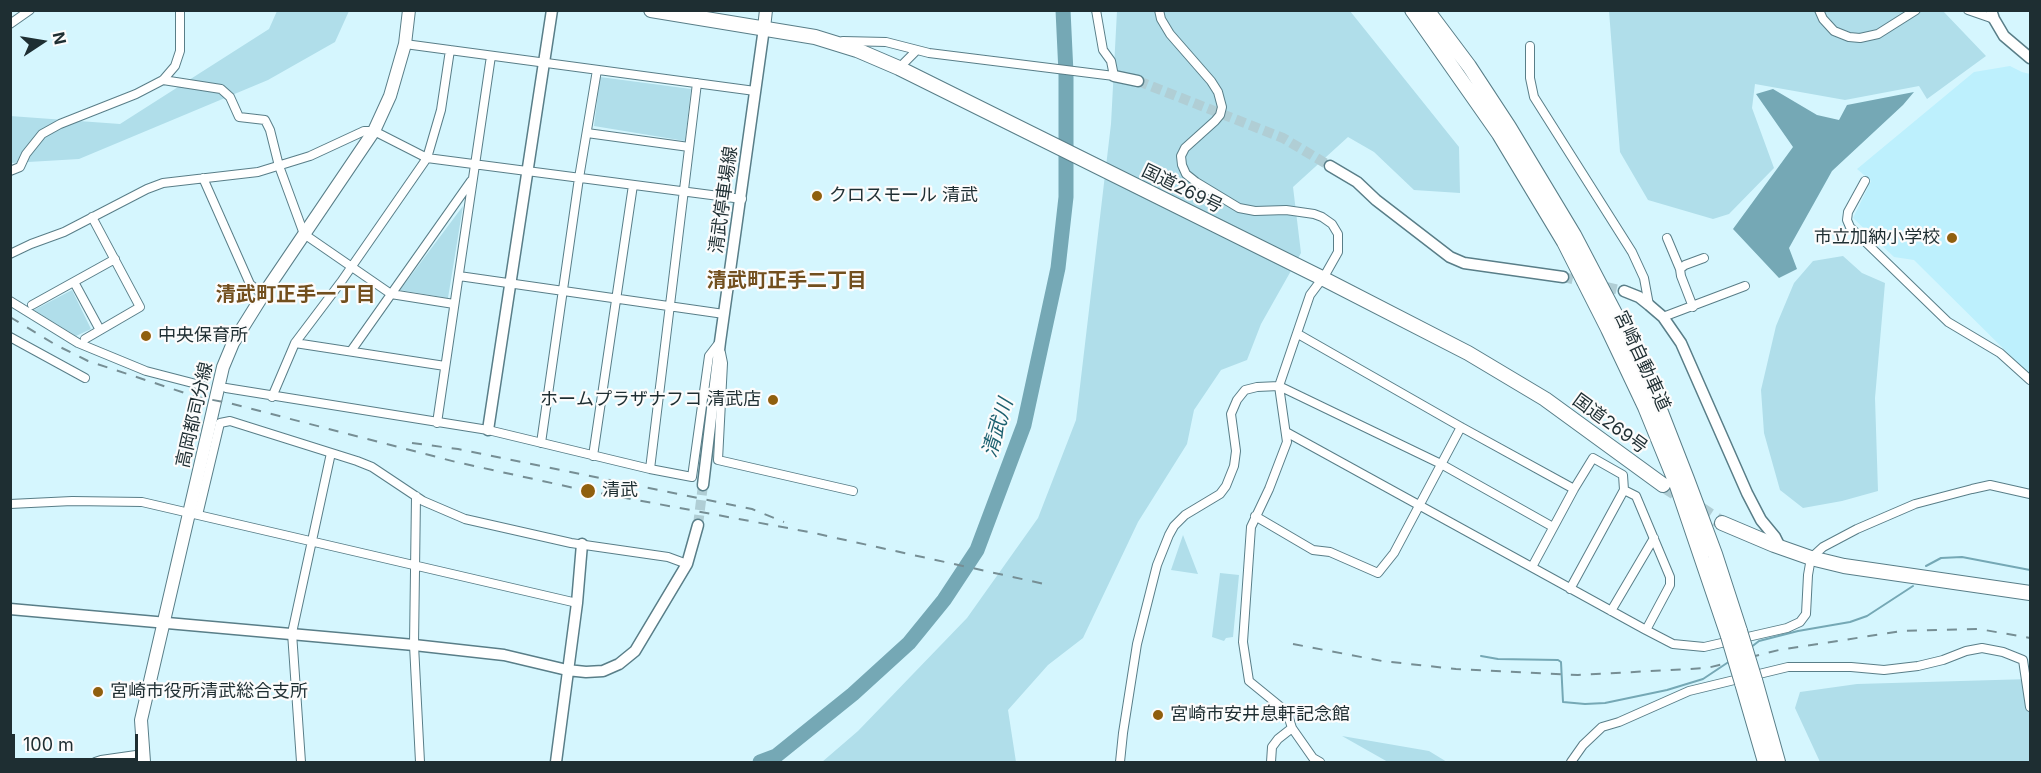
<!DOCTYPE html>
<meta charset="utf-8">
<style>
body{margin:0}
#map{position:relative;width:2041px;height:773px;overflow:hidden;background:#d5f6fe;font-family:Inter,sans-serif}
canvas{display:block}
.frame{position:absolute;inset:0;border:12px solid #1e2e32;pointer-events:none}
.north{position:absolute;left:12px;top:12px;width:60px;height:60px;-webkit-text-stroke:4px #fcfcfc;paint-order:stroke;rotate:78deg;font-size:16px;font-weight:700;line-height:24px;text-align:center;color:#1e2e32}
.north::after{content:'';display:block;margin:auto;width:21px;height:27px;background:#1e2e32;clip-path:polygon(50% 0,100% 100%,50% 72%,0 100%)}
.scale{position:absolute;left:12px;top:734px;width:126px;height:27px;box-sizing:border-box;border:3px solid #1e2e32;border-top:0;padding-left:8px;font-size:18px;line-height:21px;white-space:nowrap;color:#1e2e32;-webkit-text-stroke:4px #fcfcfc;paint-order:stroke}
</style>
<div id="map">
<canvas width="2041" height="773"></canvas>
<div class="frame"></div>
<div class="north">N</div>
<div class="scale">100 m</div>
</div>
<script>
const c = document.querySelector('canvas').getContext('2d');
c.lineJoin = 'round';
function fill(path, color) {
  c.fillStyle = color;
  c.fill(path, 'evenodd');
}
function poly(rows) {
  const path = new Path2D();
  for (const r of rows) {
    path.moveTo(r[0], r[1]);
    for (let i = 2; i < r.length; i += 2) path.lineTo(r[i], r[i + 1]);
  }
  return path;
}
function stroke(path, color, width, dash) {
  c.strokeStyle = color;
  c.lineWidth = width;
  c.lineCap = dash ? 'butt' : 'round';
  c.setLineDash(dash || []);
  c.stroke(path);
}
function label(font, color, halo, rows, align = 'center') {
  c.font = font + ' Inter,"Noto Sans JP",sans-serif';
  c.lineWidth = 4.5;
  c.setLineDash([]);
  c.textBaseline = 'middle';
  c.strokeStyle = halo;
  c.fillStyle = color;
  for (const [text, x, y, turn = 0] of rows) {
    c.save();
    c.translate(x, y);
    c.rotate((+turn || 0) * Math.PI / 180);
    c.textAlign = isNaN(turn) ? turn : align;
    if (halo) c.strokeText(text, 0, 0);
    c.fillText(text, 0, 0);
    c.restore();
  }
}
fill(poly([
 [2010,66,2022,72,2030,74,2030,375,1914,260,1894,257,1853,218,1871,181,1857,169,1974,72]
]), '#bdf0fd');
fill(poly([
 [277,11,349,11,335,42,268,80,79,159,11,163,10,116,120,124,269,29],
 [1117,11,1350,11,1459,147,1460,193,1414,190,1374,152,1348,137,1293,187,1301,253,1261,324,1247,360,1221,370,1194,410,1187,444,1138,522,1083,638,1048,665,1008,710,1016,762,822,762,858,731,967,618,1038,518,1076,420,1111,124],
 [1609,11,1943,11,1986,56,1927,99,1919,86,1845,100,1755,84,1752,108,1774,168,1729,214,1713,219,1648,200,1620,152],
 [600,77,691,89,685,141,594,126],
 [463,206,448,298,400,290],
 [1843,256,1862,273,1885,283,1875,398,1878,491,1842,501,1803,508,1780,490,1764,433,1761,390,1776,326,1794,283,1813,261],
 [72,290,91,329,76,336,34,310],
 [1183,535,1198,574,1171,570],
 [1220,573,1239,575,1233,637,1226,638,1224,641,1212,637],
 [2030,679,2030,762,1820,762,1795,708,1800,692,1857,684],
 [1342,736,1429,751,1447,762,1388,762]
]), '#b0deea');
fill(poly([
 [1773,89,1817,115,1839,120,1847,105,1914,92,1903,105,1832,171,1789,248,1797,269,1779,278,1733,229,1793,147,1756,94]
]), '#75a8b5');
stroke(poly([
 [1926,566,1941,558,1962,557,2030,570],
 [1750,648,1759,641,1798,631,1850,622,1867,616,1913,586],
 [1481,656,1498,659,1558,660,1561,662,1563,702,1585,704,1605,703,1667,690,1703,679,1730,661]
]), '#75a8b5', 2);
stroke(poly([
 [760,762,776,756,853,694,909,643,944,600,977,550,1024,425,1058,268,1066,197,1066,73,1063,10]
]), '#75a8b5', 15);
stroke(poly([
 [1138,81,1283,138,1330,166],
 [1563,277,1624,291],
 [698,525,703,485]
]), '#b0ced5', 10, [10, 5]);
stroke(poly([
 [1663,485,1722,523]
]), '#b0ced5', 14, [14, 7]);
const street = poly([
 [1159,10,1161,19,1170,34,1211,81,1218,92,1222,107,1220,115,1215,121,1185,148,1181,156,1182,165,1186,174,1196,182,1239,208,1255,211,1286,210,1314,214,1322,217,1332,224,1338,234,1338,252,1325,275,1310,295,1279,386,1287,442,1269,489,1251,527,1243,642,1249,681,1287,712,1292,728,1313,758,1320,762],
 [1819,10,1823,19,1834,31,1849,37,1860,38,1878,34,1916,10],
 [1968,10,1994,19],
 [10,24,30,10],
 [843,41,886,42,929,53,1114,76,1111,61,1103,50,1096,10],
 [405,44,755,91],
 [1530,46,1530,78,1534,97,1632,252,1644,278,1649,305],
 [899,68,916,51],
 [163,80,221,89,230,97,239,117,265,120,270,130,279,166,304,234,391,294,454,304],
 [587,133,689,147],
 [10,171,20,167,26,154,42,134,60,124,136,94,163,80,175,66,180,51,180,10],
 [203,178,250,284,263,295],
 [1865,181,1848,212,1847,220,1850,227,1948,322,2000,353,2030,380],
 [1667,238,1680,269],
 [10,254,31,244,64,232,147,189,163,183,258,172,310,156,364,131,374,131,427,158,742,199],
 [459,276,724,314],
 [74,282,100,330],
 [10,301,78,343,146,371,204,386],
 [32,305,115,259],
 [1693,307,1681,276,1680,269,1685,265,1704,258],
 [1663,317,1745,286],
 [1298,334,1461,427,1574,489],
 [10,337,85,378],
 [85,339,140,307,92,217],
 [295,343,445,366],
 [351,351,471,181],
 [721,353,723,363,718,460,853,491],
 [226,388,488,430,650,469,692,477,709,356,719,343],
 [272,397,295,343,341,282,427,158,441,110,450,50],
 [437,423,491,56],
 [1286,432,1646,630,1673,644,1704,647,1787,628,1800,622,1806,614,1808,575,1811,558,1823,547,1857,529,1915,504,1972,489,1990,485,2030,494],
 [541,443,579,178,597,70],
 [593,456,633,185],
 [650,469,697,83],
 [416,496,414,645,420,762],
 [10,504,72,501,142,502,577,603],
 [198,515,220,423,230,421,357,461,372,467,423,501,465,519,571,543,668,557,687,564],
 [1255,516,1313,550,1330,552,1378,573,1394,553,1461,427],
 [1532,567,1574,489,1593,458,1623,475,1624,490,1636,496,1670,577,1670,585,1646,630],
 [1570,589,1624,490],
 [1611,611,1654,538],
 [95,762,101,760,143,754],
 [301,762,292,633,331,453],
 [1120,762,1123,733,1137,644,1157,565,1169,535,1174,526,1185,515,1220,494,1226,486,1234,466,1236,451,1231,414,1237,400,1245,390,1257,387,1279,386,1441,464,1553,527],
 [1271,762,1272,747,1278,739,1292,728],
 [1571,762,1583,745,1602,727,1619,722,1689,691,1788,667,1851,667,1884,670,1918,666,1943,660,1966,651,1982,648,2003,652,2023,660,2030,707]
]);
const secondary = poly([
 [1991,10,1994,19,2004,36,2030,58],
 [1114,76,1138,81],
 [1330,166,1357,182,1376,200,1450,257,1464,263,1563,277],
 [1624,291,1639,297,1649,305,1663,317,1681,343,1747,493,1761,520,1775,537,1780,547],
 [488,430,552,10],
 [703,485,720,342,764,28],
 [10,609,414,645,504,655,567,670,586,672,603,671,619,664,635,651,687,564,698,525],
 [556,762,577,603,582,544]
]);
const primary = poly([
 [764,28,766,10],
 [144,762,141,720,223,367,233,343,263,295,374,131,390,96,405,44,409,10]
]);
const highway = poly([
 [651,10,815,37,857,50,899,68,1322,278,1468,353,1545,399,1663,485],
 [1412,10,1499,134,1564,242,1608,329,1645,407,1676,483,1728,636],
 [1427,10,1469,66,1509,127,1574,235,1620,323,1657,402,1687,479,1715,554,1740,631],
 [1722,523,1774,545,1811,558,1844,566,2030,593],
 [1755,680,1778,762],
 [1742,683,1765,762]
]);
stroke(street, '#597e88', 10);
stroke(secondary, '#597e88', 13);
stroke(primary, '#597e88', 14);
stroke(highway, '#597e88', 16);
stroke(street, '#fff', 8);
stroke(secondary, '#fff', 10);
stroke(primary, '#fff', 12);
stroke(highway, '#fff', 14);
stroke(poly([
 [10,317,56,345,88,361,197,397,229,403,456,462,588,491,809,532,1049,585],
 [412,443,458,449,752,509,784,522],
 [1293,644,1382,661,1456,669,1578,675,1707,668,1779,650,1902,631,1979,629,2030,638]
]), '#768e94', 2, [10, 10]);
const highwayBridge = poly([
 [1740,631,1755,680],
 [1728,636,1742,683]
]);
stroke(highwayBridge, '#597e88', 16, []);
stroke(highwayBridge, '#fff', 14);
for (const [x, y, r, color] of [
 [817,196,6,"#905f0e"],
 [1952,238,6,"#905f0e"],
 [146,336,6,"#905f0e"],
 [773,400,6,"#905f0e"],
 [588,491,8,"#905f0e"],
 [98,692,6,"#905f0e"],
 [1158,715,6,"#905f0e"]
]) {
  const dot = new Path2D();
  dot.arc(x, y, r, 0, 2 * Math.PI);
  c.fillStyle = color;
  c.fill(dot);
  stroke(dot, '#fcfcfc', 2);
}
label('18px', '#1e2e32', '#fcfcfc', [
 ["国道269号",1182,189,26],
 ["清武停車場線",724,200,-82],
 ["宮崎自動車道",1642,361,65],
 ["高岡都司分線",195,415,-77],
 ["国道269号",1610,424,36]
]);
label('18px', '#1e2e32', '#fcfcfc', [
 ["クロスモール 清武",829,196],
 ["市立加納小学校",1940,238,"right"],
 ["中央保育所",158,336],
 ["ホームプラザナフコ 清武店",761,400,"right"],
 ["清武",602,491],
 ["宮崎市役所清武総合支所",110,692],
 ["宮崎市安井息軒記念館",1170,715]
], 'left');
label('bold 20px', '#724f1e', '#fcfcfc', [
 ["清武町正手二丁目",787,281],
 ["清武町正手一丁目",296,295]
]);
label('italic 20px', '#1d6170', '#fcfcfc', [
 ["清武川",998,428,-73]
]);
</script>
